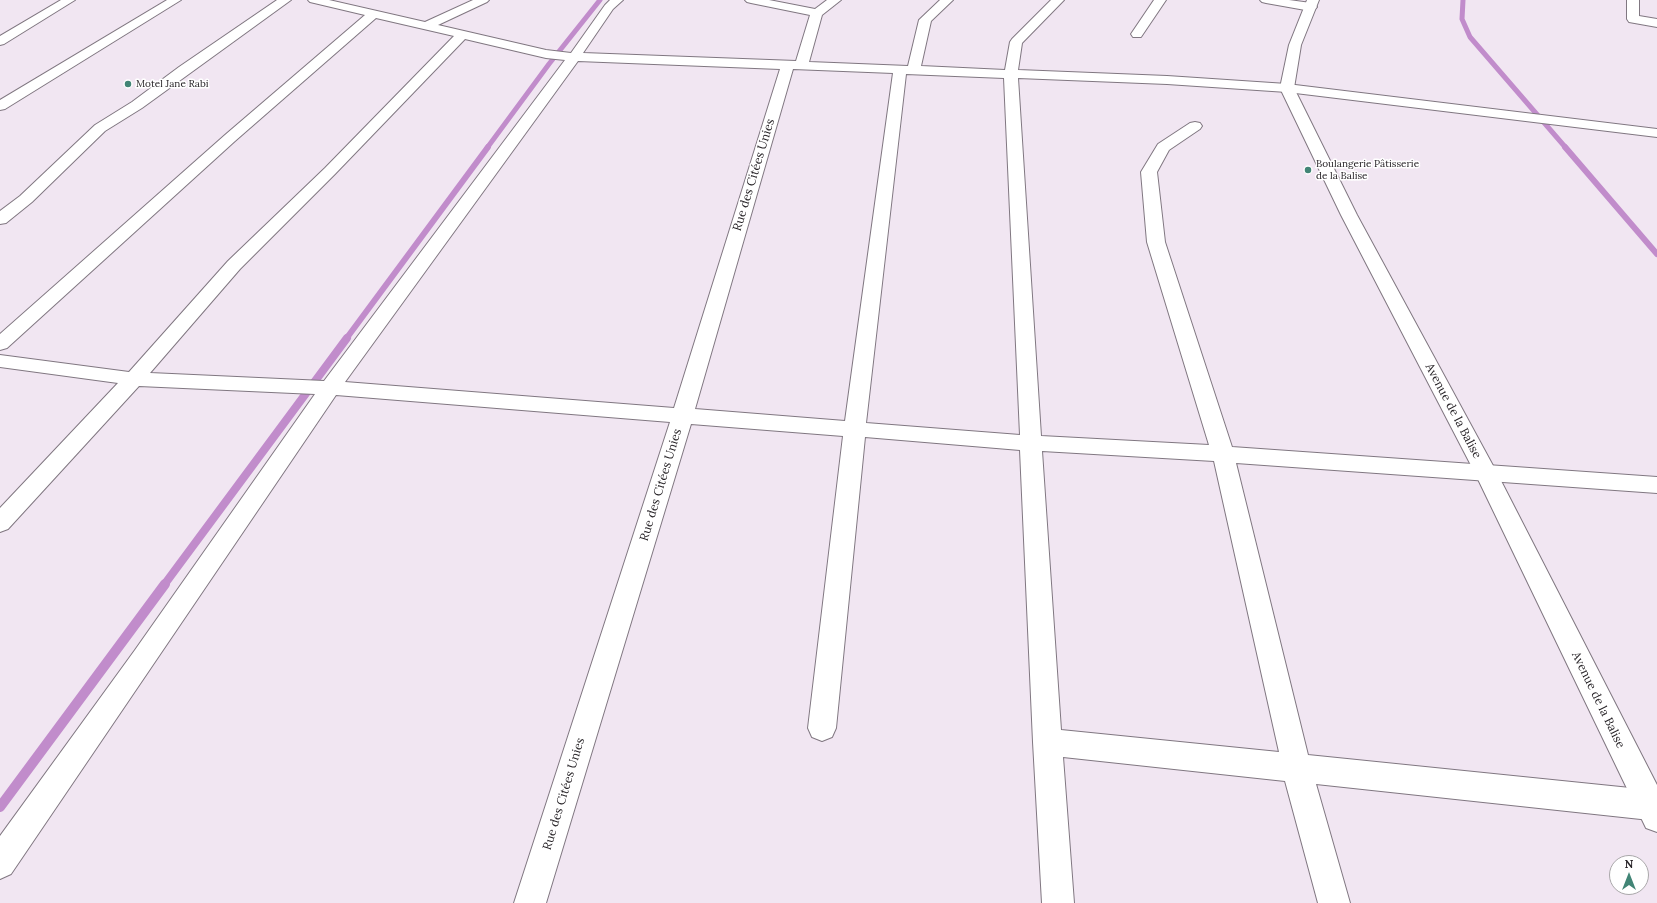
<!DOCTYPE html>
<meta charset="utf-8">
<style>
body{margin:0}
#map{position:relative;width:1657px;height:903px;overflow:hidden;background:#f1e6f2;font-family:Lora,serif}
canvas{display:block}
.north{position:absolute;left:1609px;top:855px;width:40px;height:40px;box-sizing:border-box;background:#fff;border:1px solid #a9a7a9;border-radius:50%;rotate:0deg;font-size:11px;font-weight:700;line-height:16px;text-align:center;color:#272327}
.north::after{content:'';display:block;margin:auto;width:14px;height:18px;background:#428576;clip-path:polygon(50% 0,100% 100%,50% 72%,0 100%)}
</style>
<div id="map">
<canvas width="1657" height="903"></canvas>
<div class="north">N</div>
</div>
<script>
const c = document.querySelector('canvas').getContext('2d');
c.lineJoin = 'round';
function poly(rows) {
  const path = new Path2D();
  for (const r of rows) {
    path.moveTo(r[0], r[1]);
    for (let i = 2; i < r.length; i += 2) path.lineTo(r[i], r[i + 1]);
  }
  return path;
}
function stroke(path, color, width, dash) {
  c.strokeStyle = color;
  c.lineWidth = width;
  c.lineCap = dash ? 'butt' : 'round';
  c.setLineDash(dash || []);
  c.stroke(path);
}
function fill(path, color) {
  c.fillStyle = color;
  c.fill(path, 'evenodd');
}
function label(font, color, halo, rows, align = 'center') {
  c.font = font + ' Lora,serif';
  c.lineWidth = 3;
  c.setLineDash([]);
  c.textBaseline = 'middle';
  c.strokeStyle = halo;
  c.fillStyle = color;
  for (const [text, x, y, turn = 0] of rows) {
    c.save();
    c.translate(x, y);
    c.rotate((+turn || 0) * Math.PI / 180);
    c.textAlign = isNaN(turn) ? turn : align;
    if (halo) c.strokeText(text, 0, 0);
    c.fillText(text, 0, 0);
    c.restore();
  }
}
stroke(poly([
 [1463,0,1462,19,1470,37,1566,148],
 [487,148,549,64,600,0]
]), '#c18ccb', 5);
stroke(poly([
 [1565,147,1657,254],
 [346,339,488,147]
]), '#c18ccb', 6);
stroke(poly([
 [164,585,347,338]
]), '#c18ccb', 8);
stroke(poly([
 [0,807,165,584]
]), '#c18ccb', 10);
const minor = poly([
 [61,0,75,0,4,44,0,45,0,36,61,0],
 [167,0,181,0,5,109,0,110,0,100,167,0],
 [277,0,291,0,142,108,105,131,32,202,6,223,0,224,0,211,20,196,95,125,132,102,179,67,277,0],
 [308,0,329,0,425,22,473,0,489,0,487,2,438,25,546,50,571,53,605,5,610,0,623,0,613,9,583,53,796,61,810,15,751,3,747,2,745,0,769,0,815,9,827,0,841,0,822,15,809,62,908,66,919,20,940,0,953,0,931,21,921,66,1005,70,1010,42,1012,39,1051,0,1064,0,1022,43,1018,70,1167,76,1287,84,1657,129,1657,137,1287,92,1167,84,1018,78,1041,436,1209,445,1147,242,1141,172,1158,144,1190,123,1195,122,1200,123,1202,126,1200,129,1169,150,1157,172,1165,242,1232,447,1657,477,1657,493,1236,463,1308,755,1650,790,1657,793,1657,817,1650,820,1316,784,1350,903,1318,903,1285,781,1063,757,1074,903,1042,903,1033,742,1020,450,865,437,836,728,832,737,822,741,812,737,808,728,843,436,691,424,546,903,514,903,670,422,336,395,11,874,0,879,0,836,135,650,315,394,139,386,8,529,0,532,0,508,118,383,0,367,0,355,129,372,228,261,325,168,454,36,376,18,235,141,7,348,0,350,0,334,225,135,365,15,310,2,308,0],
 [465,39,546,58,565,60,324,381,150,373,240,269,335,174,465,39],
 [578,61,780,69,674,408,345,382,578,61],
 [793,69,893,73,845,421,695,409,793,69],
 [906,74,1004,78,1020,435,866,423,906,74],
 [1042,451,1214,461,1279,752,1061,730,1042,451],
 [1154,0,1166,0,1141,37,1133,37,1131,34,1154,0],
 [1260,0,1289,0,1311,3,1315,5,1317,7,1315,9,1311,11,1266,3,1262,2,1260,0],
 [1627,0,1639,0,1639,16,1657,19,1657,27,1629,22,1627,19,1627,0]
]);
const tertiary = poly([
 [1307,0,1319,0,1301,45,1294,88,1357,215,1497,473,1657,785,1657,832,1646,828,1475,473,1341,215,1280,88,1289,45,1307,0]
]);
stroke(minor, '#807781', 2);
stroke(tertiary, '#807781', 2);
fill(minor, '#fff');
fill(tertiary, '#fff');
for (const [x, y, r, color] of [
 [128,84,4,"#428576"],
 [1308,170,4,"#428576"]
]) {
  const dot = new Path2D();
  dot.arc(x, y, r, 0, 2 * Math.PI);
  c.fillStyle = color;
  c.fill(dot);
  stroke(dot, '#fff', 1.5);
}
label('10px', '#272327', '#fff', [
 ["Motel Jane Rabi",136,84],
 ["Boulangerie Pâtisserie",1316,164],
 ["de la Balise",1316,176]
], 'left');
label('12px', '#272327', '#fff', [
 ["Rue des Citées Unies",754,175,-73],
 ["Avenue de la Balise",1453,411,62],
 ["Rue des Citées Unies",661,485,-73],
 ["Avenue de la Balise",1598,700,64],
 ["Rue des Citées Unies",564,794,-73]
]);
</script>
